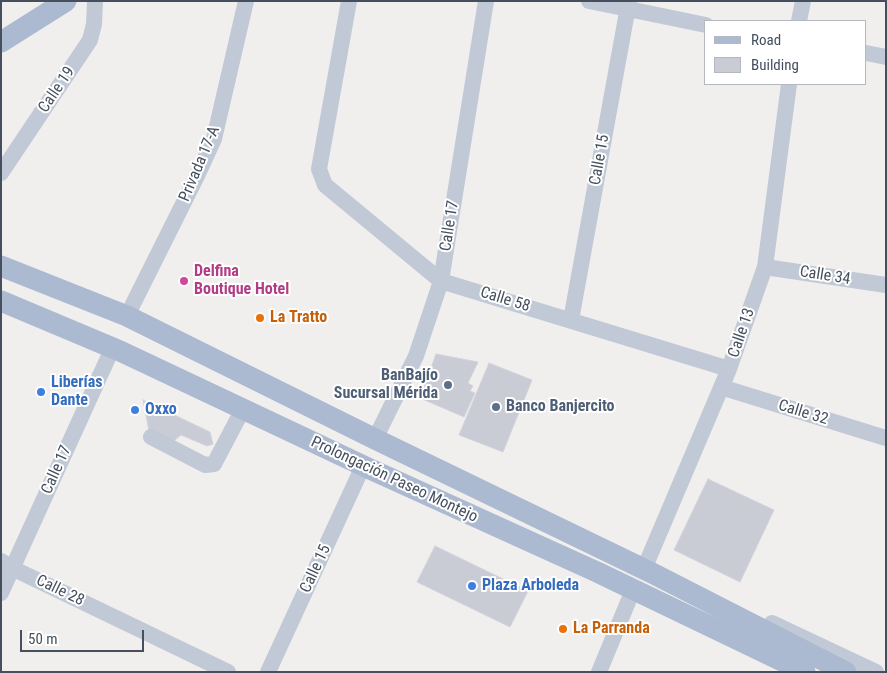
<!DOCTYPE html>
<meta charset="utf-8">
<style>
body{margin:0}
#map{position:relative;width:887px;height:673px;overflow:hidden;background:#f1efee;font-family:"Roboto Condensed",sans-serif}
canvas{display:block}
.frame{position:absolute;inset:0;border:2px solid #454f5e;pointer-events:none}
.legend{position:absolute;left:704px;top:20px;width:162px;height:65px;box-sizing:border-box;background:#fff;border:1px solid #b5b9bf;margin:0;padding:6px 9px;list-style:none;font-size:15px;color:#454f5e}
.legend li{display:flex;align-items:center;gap:10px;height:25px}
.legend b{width:25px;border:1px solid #b5b9bf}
.scale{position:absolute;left:20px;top:630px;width:124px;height:22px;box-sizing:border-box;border:2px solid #454f5e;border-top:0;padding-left:6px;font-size:15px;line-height:18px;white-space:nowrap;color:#454f5e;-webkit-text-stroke:4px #fff;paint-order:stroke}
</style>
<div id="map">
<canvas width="887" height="673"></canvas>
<div class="frame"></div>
<ul class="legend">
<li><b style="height:6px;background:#abbad0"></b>Road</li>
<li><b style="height:14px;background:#caccd5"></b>Building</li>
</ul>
<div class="scale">50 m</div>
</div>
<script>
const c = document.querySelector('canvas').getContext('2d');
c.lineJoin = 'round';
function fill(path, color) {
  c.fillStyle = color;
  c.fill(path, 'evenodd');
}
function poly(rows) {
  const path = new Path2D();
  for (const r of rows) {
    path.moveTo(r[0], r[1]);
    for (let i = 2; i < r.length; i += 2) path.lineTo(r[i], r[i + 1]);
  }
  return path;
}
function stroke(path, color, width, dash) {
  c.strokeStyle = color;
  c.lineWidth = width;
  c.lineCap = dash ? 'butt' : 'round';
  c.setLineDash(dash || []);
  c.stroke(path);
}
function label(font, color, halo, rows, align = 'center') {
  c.font = font + ' "Roboto Condensed",sans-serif';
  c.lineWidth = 4;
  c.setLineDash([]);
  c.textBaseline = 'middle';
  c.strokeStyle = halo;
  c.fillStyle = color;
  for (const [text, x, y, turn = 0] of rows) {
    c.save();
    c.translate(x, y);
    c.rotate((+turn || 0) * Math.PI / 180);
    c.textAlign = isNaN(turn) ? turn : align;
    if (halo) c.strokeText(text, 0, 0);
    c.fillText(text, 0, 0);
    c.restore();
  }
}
const building = poly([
 [436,354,478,362,468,383,473,386,470,391,475,393,464,417,420,398,436,354],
 [489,363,532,380,503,452,459,435,489,363],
 [143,400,210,432,213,444,207,446,181,435,174,441,149,431,143,400],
 [708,479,774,510,740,582,674,550,708,479],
 [435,546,528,591,510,627,417,582,435,546]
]);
fill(building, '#caccd5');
stroke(building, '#d2d3db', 1);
stroke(poly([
 [349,1,319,169,325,185,441,281,729,369],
 [589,1,706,25],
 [799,21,803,1],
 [866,53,886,57],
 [1,173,90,40,94,24,95,1],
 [765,267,886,285],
 [127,316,197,176,214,139,246,1],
 [571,320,629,1],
 [721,387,886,438],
 [151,437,205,465,214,464,243,409],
 [375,439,416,356,441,281,486,1],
 [1,561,12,568,228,672],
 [644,569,729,369,765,267,789,84],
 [1,593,113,347],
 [772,623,876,672],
 [268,672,363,466],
 [599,672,633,590]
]), '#c0c9d5', 16);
stroke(poly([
 [1,42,66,1],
 [1,266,127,316,375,439,652,573,846,672],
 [1,301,120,351,370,469,597,572,805,672]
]), '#abbad0', 21);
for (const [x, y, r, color] of [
 [184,281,5,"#d1479c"],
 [260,318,5,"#e8710a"],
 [448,385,5,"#5c6f8a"],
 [41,392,5,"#3f7fe0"],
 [496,407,5,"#5c6f8a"],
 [135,410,5,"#3f7fe0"],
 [472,586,5,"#3f7fe0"],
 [563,629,5,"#e8710a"]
]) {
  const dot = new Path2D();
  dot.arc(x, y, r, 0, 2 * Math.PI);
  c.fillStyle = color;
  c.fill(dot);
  stroke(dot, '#fff', 2);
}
label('16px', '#454f5e', '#fff', [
 ["Calle 19",57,90,-56],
 ["Calle 15",600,160,-80],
 ["Privada 17-A",200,164,-67],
 ["Calle 17",450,226,-81],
 ["Calle 34",825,276,9],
 ["Calle 58",505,300,17],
 ["Calle 13",742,333,-71],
 ["Calle 32",803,413,17],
 ["Calle 17",57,470,-66],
 ["Prolongación Paseo Montejo",394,480,25],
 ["Calle 15",316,569,-65],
 ["Calle 28",60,591,26]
]);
label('bold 16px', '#b23c85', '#fff', [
 ["Delfina",194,272],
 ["Boutique Hotel",194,290]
], 'left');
label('bold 16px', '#c56008', '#fff', [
 ["La Tratto",270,318],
 ["La Parranda",573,629]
], 'left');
label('bold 16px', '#4e5e75', '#fff', [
 ["BanBajío",438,376],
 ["Sucursal Mérida",438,394],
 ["Banco Banjercito",506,407,"left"]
], 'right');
label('bold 16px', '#366cbe', '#fff', [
 ["Liberías",51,383],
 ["Dante",51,401],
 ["Oxxo",145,410],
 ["Plaza Arboleda",482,586]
], 'left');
</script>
